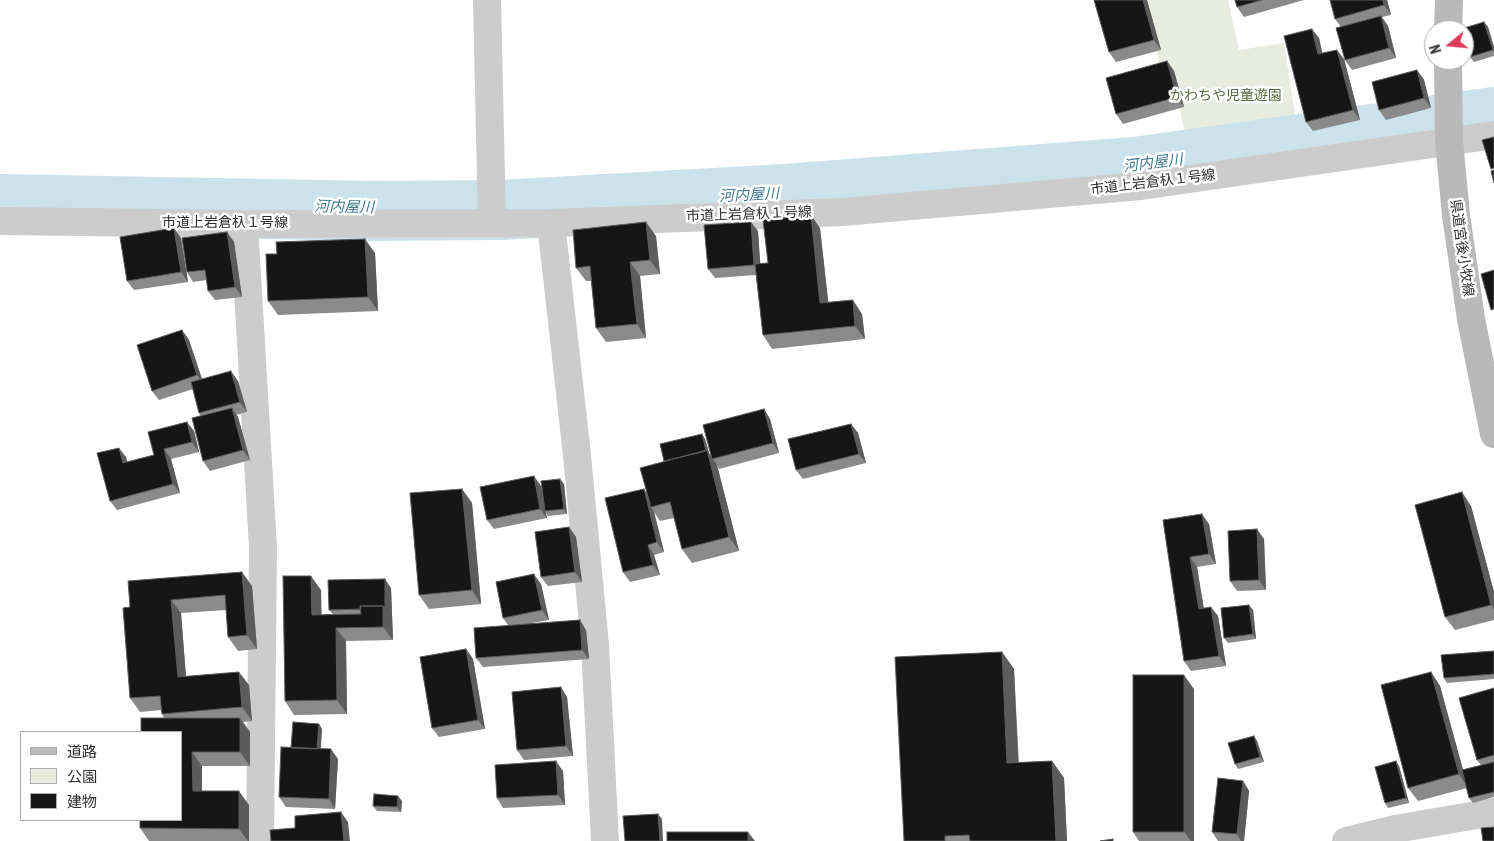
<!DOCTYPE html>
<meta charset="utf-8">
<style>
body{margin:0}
#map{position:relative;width:1494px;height:841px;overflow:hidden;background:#fff;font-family:"Roboto Condensed","Noto Sans JP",sans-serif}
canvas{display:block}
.legend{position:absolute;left:20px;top:731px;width:162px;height:90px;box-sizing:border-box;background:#fff;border:1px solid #acacac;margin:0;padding:6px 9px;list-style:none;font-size:15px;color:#2f2f2f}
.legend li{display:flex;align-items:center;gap:10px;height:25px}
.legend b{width:25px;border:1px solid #acacac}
.north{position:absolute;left:1424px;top:20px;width:50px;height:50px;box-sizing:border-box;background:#fff;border:1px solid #acacac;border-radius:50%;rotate:253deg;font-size:14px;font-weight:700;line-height:20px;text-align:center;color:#2f2f2f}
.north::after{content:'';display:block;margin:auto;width:18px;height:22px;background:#dc3b5c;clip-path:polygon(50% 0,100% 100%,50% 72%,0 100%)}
</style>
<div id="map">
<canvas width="1494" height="841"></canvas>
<ul class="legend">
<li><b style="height:6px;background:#b9b9b9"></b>道路</li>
<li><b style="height:14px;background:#e7ecde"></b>公園</li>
<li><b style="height:14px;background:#161616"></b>建物</li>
</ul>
<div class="north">N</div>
</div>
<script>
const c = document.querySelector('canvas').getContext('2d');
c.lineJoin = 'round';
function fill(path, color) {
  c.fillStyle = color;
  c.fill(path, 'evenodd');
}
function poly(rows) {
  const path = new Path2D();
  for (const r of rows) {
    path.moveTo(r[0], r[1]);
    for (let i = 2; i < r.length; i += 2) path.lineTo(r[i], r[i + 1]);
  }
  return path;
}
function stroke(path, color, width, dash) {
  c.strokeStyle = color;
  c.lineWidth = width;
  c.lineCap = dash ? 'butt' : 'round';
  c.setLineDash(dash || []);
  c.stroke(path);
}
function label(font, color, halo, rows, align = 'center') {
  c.font = font + ' "Roboto Condensed","Noto Sans JP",sans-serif';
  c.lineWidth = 5;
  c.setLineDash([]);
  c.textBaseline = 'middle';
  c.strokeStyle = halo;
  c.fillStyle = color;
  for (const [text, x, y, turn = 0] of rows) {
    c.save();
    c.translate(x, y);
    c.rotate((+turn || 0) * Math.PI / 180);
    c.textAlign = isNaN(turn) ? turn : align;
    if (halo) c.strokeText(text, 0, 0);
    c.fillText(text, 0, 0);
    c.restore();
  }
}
fill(poly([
 [1148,0,1228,0,1239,50,1284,43,1298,135,1188,148,1172,71,1160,69]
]), '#e7ecde');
stroke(poly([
 [0,204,374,211,501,210,785,194,1135,167,1494,117]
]), '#cbe2ea', 60);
stroke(poly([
 [487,0,492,222],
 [0,221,244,224,551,223,843,212,1141,186,1494,135],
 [551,223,577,455,595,645,605,841],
 [244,224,263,547,260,841],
 [1346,841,1395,829,1494,812]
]), '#ccc', 28);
stroke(poly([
 [1448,30,1449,0],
 [1448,60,1449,141,1456,215,1471,319,1494,434]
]), '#b9b9b9', 28);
fill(poly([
 [1094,0,1147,0,1161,50,1116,62,1109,52],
 [1235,0,1304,0,1244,17,1237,7],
 [1387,0,1391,15,1382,17,1388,26,1396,58,1352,70,1345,60,1341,27,1335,19],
 [1484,22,1488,27,1494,47,1494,56,1474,62,1470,57],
 [1319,38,1322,53,1344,59,1360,120,1313,131,1306,122],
 [1167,61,1174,71,1184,107,1123,124,1116,114],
 [1417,70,1424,80,1431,108,1386,120,1379,110],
 [820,228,828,302,862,314,865,339,772,349,763,335,756,275,715,278,708,269,758,231,760,263,768,263],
 [227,232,234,242,242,297,215,300,208,291,207,280,193,282,187,272],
 [656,236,660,274,640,276,646,338,606,342,596,328,591,281,586,281,576,268],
 [181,238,188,282,134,290,127,281],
 [375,253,378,311,278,315,268,301,277,254],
 [182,330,189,340,202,379,238,381,247,412,236,415,238,417,250,460,210,471,203,461,201,416,199,413,193,389,159,400,152,391],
 [764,409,770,419,779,453,719,469,717,465,739,551,692,563,682,549,674,518,660,521,654,512,664,552,654,555,660,575,630,582,623,572,644,489,647,494,664,461,702,434,705,439,709,453,712,457],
 [851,424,858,433,866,463,803,479,796,470],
 [194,431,199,452,171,459,180,493,117,510,110,501,126,457,127,462,154,455],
 [564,484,567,514,548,516,546,513,547,518,494,529,487,520,541,486,543,498],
 [462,489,472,503,481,604,429,609,419,595],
 [1471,506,1494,592,1494,620,1455,630,1445,617],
 [1163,520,1209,524,1216,564,1197,567,1204,608,1218,616,1226,666,1191,671,1184,661],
 [569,527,576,537,582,582,548,586,541,577],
 [1264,539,1266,590,1237,591,1230,581],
 [541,584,549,620,532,623,586,630,589,659,483,667,476,658,508,625,503,618],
 [252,586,257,649,238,651,228,637,226,610,181,613,186,676,249,685,252,721,243,722,250,732,250,766,202,766,202,791,249,805,249,841,149,841,140,828,164,718,162,714,161,710,140,712,130,698,130,607],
 [391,588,393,640,346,641,347,714,294,715,285,701,321,590,321,615,333,614,329,610],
 [1253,610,1256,639,1228,643,1224,638],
 [466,649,473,659,485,729,439,737,432,728],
 [1494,651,1494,679,1447,683,1444,678],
 [1002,652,1014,669,1019,763,1052,761,1064,778,1067,841,904,841],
 [1431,672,1440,686,1463,770,1481,765,1477,760,1494,688,1494,797,1473,803,1469,798,1467,788,1418,801,1408,788],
 [1194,689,1194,841,1139,841,1133,832],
 [567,697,573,756,524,760,517,750],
 [319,724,322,729,321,749,338,759,335,809,286,807,279,797,291,748],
 [1254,736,1257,741,1264,762,1238,769,1235,764],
 [1399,766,1409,803,1388,808,1385,803],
 [563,771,565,805,503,808,497,798],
 [1243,781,1249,791,1244,841,1218,841,1212,832],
 [402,801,401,812,377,811,373,806]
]), '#8a8a8a');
fill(poly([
 [1143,0,1147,0,1161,50,1154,40],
 [1383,0,1387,0,1391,15,1384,5],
 [1381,16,1388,26,1396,58,1389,48],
 [1484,22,1488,27,1494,47,1494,52],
 [1312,29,1319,38,1325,64,1318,54],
 [1337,50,1344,59,1360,120,1353,110],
 [1167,61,1174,71,1184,107,1177,97],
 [1417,70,1424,80,1431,108,1424,98],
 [811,215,820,228,830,317,820,303],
 [646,222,656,236,660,274,650,260],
 [751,222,758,231,761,275,754,265],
 [174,228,181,238,188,282,181,272],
 [227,232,234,242,242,297,235,287],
 [365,239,375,253,378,311,368,297],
 [630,262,640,276,646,338,637,324],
 [853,300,862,314,865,339,855,326],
 [182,330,189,340,204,385,197,375],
 [231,371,238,381,247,412,240,402],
 [232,408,238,417,250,460,243,450],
 [764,409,770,419,779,453,773,443],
 [187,422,194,431,199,452,192,442],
 [851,424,858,433,866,463,859,454],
 [702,434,705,439,709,453,717,465,739,551,729,537,708,459],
 [119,448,126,457,130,472,123,463],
 [164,449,171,459,180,493,173,484],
 [534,476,541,486,546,510,545,511,546,513,547,518,540,509],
 [560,479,564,484,567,514,564,509],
 [462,489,472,503,481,604,472,590],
 [644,489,651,499,651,507,654,512,664,552,657,542],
 [1462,492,1471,506,1494,592,1494,609,1491,605],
 [1202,514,1209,524,1216,564,1209,554],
 [569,527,576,537,582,582,575,572],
 [1257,529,1264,539,1266,590,1259,580],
 [648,545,654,555,660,575,653,565],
 [1190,557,1197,567,1205,618,1199,609],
 [242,572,252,586,257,649,247,635],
 [534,574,541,584,549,620,542,610],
 [311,576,321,590,322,628,312,615],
 [385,579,391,588,393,640,383,627,383,606],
 [171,600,181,613,187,690,178,677],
 [1249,605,1253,610,1256,639,1253,634],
 [1211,607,1218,616,1226,666,1219,656],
 [580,620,586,630,589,659,582,650],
 [336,628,346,641,347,714,337,700],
 [466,649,473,659,485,729,478,720],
 [1002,652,1014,669,1019,780,1007,763],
 [239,672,249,685,252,721,242,707],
 [1431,672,1440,686,1468,788,1459,774],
 [1184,675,1194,689,1194,841,1191,841,1184,832],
 [561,687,567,697,573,756,566,746],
 [240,718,250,732,250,766,240,752],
 [319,724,322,729,320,755,317,750],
 [1254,736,1257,741,1264,762,1260,757],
 [331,749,338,759,335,809,329,799],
 [192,752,202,766,202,805,193,791],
 [556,761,563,771,565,805,558,795],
 [1052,761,1064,778,1067,841,1056,841],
 [1396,761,1399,766,1409,803,1406,798],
 [1243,781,1249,791,1244,841,1241,841,1237,834],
 [239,791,249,805,249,841,248,841,239,829],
 [398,796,402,801,401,812,397,807],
 [341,812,348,822,350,841,344,841],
 [658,814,662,819,663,841,660,841],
 [748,832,755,841,748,841]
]), '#5c5c5c');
const building = poly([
 [1094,0,1143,0,1154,40,1109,52,1094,0],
 [1235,0,1262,0,1237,7,1235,0],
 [1330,0,1383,0,1384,5,1335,19,1330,0],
 [1381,16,1389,48,1345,60,1336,28,1381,16],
 [1484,22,1493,50,1470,57,1464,37,1464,30,1462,30,1461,29,1484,22],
 [1312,29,1318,54,1337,50,1353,110,1306,122,1284,36,1312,29],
 [1167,61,1177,97,1116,114,1106,78,1167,61],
 [1417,70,1424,98,1379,110,1372,82,1417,70],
 [1494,137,1494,168,1491,169,1482,140,1494,137],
 [1494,170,1494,183,1491,171,1494,170],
 [811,215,820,303,853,300,855,326,763,335,755,264,768,263,763,220,811,215],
 [646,222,650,260,630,262,637,324,596,328,590,266,576,268,573,230,646,222],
 [751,222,754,265,708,269,704,225,751,222],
 [174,228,181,272,127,281,120,237,174,228],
 [227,232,235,287,208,291,205,270,187,272,182,238,227,232],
 [365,239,368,297,268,301,266,254,277,254,276,242,365,239],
 [1494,270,1494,309,1491,310,1481,274,1494,270],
 [182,330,197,375,152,391,137,345,182,330],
 [231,371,240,402,199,413,191,382,231,371],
 [232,408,243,450,203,461,192,418,232,408],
 [764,409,773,443,712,459,703,425,764,409],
 [187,422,192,442,164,449,173,484,110,501,97,453,119,448,123,463,154,455,148,432,187,422],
 [851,424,859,454,796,470,788,439,851,424],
 [702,434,706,451,664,461,660,444,702,434],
 [707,450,729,537,682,549,670,502,651,507,640,468,707,450],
 [534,476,540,509,487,520,480,487,534,476],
 [560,479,564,509,545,511,541,481,560,479],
 [462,489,472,590,419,595,410,493,462,489],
 [644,489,657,542,648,545,653,565,623,572,605,498,644,489],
 [1462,492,1491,605,1445,617,1415,505,1462,492],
 [1202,514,1209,554,1190,557,1199,609,1211,607,1219,656,1184,661,1163,520,1202,514],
 [569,527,575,572,541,577,535,532,569,527],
 [1257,529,1259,580,1230,581,1228,531,1257,529],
 [242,572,247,635,228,637,225,595,171,600,178,677,239,672,242,707,162,714,160,696,130,698,123,608,130,607,128,581,242,572],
 [534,574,542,610,503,618,496,582,534,574],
 [283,576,311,576,312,615,361,614,360,606,383,606,383,627,336,628,337,700,285,701,283,576],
 [385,579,385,608,383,606,360,606,361,609,329,610,328,580,385,579],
 [1249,605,1253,634,1224,638,1221,608,1249,605],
 [580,620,582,650,476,658,474,628,580,620],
 [466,649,478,720,432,728,420,657,466,649],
 [1494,651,1494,674,1444,678,1441,655,1494,651],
 [1002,652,1007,763,1052,761,1056,841,970,841,969,835,945,836,945,841,904,841,895,657,1002,652],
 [1431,672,1459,774,1408,788,1381,685,1431,672],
 [1133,675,1184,675,1184,832,1133,832,1133,675],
 [561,687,566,746,517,750,512,692,561,687],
 [1494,688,1494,755,1477,760,1459,698,1494,688],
 [141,718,240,718,240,752,192,752,193,791,239,791,239,829,140,828,140,820,181,820,181,732,141,732,141,718],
 [293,722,319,724,317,749,291,748,293,722],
 [1254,736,1260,757,1235,764,1228,743,1254,736],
 [281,747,331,749,329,799,279,797,281,747],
 [556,761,558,795,497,798,495,765,556,761],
 [1396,761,1406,798,1385,803,1375,767,1396,761],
 [1494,762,1494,792,1469,798,1462,770,1494,762],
 [1218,778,1243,781,1237,834,1212,832,1218,778],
 [374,794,398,796,397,807,373,806,374,794],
 [341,812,344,841,271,841,270,830,295,828,295,816,341,812],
 [658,814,660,841,625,841,623,816,658,814],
 [1494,827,1494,841,1483,841,1481,828,1494,827],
 [667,832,748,832,748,841,667,841,667,832],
 [1113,839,1113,841,1100,841,1113,839]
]);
fill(building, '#161616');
stroke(building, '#5c5c5c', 1);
label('14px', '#58693f', '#fff', [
 ["かわちや児童遊園",1226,96]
]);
label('14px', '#2f2f2f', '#fff', [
 ["市道上岩倉杁１号線",1153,183,-7],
 ["市道上岩倉杁１号線",749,215,-2],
 ["市道上岩倉杁１号線",225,223],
 ["県道宮後小牧線",1461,248,82]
]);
label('italic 15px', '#417a8d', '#fff', [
 ["河内屋川",1153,164,-7],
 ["河内屋川",749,196,-3],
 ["河内屋川",344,208,1]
]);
</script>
